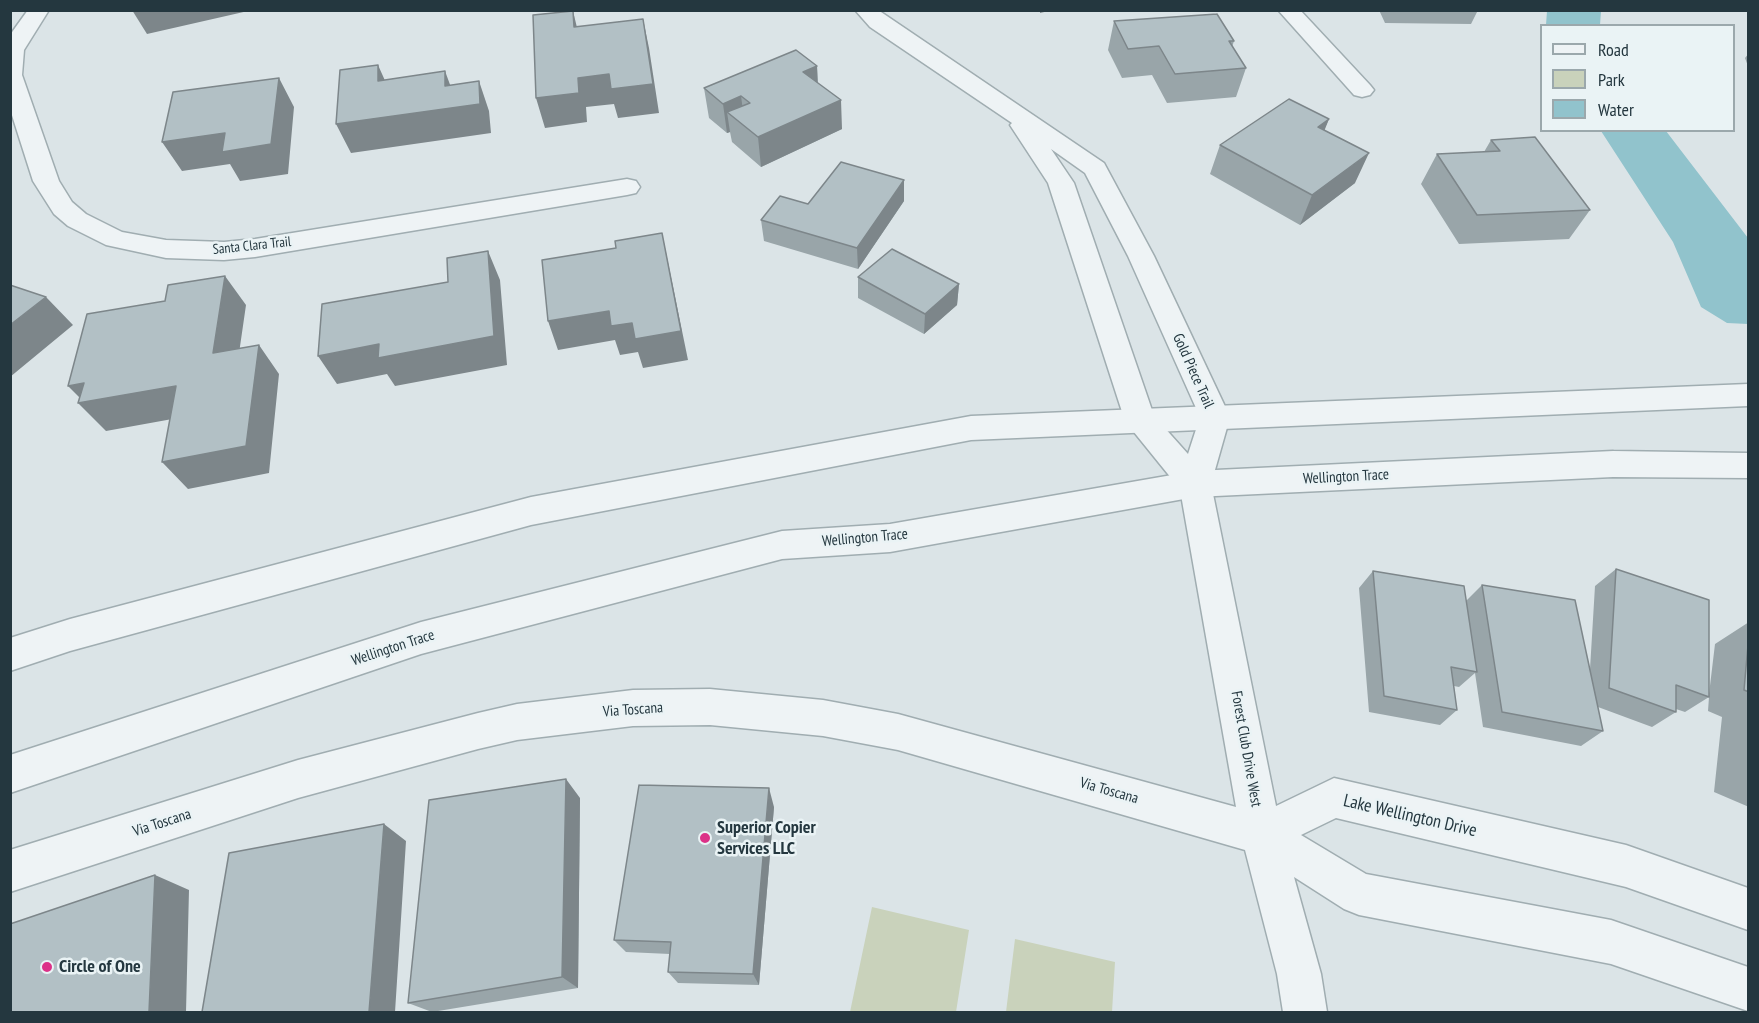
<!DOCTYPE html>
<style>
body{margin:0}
#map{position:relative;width:1759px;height:1023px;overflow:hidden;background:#dbe4e7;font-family:"PT Sans Narrow",sans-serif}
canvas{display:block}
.frame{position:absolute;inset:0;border:12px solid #24373f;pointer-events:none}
.legend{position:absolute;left:1540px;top:24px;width:195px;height:108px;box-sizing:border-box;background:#eaf3f5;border:2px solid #9ba8ac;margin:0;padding:8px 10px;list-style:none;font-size:18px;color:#24373f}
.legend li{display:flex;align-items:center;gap:12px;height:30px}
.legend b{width:30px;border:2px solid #9ba8ac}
</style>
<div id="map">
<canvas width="1759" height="1023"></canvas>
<div class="frame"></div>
<ul class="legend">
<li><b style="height:8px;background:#eef3f5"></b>Road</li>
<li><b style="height:16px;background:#c9d2bb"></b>Park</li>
<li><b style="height:16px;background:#91c3cc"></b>Water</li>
</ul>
</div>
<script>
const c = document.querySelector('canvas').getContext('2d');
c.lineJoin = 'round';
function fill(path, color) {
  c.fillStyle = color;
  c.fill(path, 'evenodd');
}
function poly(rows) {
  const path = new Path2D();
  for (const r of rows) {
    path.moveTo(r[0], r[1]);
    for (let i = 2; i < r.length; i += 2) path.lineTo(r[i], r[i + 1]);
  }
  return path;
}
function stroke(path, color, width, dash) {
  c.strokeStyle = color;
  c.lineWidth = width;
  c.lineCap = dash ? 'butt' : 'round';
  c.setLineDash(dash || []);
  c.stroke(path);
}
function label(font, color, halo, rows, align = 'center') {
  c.font = font + ' "PT Sans Narrow",sans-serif';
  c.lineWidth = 5;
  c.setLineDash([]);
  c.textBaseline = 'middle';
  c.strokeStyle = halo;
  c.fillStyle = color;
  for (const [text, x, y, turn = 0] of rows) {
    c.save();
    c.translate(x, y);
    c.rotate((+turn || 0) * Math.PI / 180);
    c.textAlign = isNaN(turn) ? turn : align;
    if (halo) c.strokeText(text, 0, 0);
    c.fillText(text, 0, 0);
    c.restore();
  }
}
fill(poly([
 [872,907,969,930,956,1012,850,1012],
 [1015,939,1115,962,1112,1012,1006,1012]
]), '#c9d2bb');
fill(poly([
 [1547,11,1601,11,1600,25,1546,25],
 [1601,131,1666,131,1748,238,1748,324,1727,323,1701,307,1673,242]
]), '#91c3cc');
const minor = poly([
 [28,10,49,10,24,50,22,75,59,181,72,202,86,214,122,232,166,240,224,242,255,239,627,179,636,181,640,187,636,193,627,195,255,257,224,260,166,258,106,245,68,226,54,214,33,181,10,109,10,35,28,10],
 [855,10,878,10,1104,163,1154,256,1230,417,1211,484,1276,806,1334,778,1626,845,1748,888,1748,930,1626,887,1336,818,1301,835,1366,874,1611,920,1748,967,1748,1011,1611,964,1359,915,1344,909,1294,877,1321,974,1327,1012,1283,1012,1277,974,1245,850,898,750,823,736,710,725,633,726,517,740,478,749,298,798,10,892,10,850,298,760,478,713,517,704,633,690,710,689,823,700,898,714,1236,807,1180,489,1125,421,1048,183,1010,125,1012,123,870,27,855,10],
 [1051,149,1085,173,1128,256,1200,417,1188,454,1154,416,1074,183,1051,149],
 [1278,10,1300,10,1370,85,1374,90,1370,95,1362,97,1354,95,1278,10]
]);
const tertiary = poly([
 [1748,384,1748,406,971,440,531,525,70,651,10,671,10,638,70,619,531,497,971,416,1748,384],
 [1613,451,1748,453,1748,478,1613,477,1195,497,890,552,782,559,421,654,10,793,10,755,421,622,782,531,890,524,1195,471,1613,451]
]);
stroke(minor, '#a0adb1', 3);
stroke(tertiary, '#a0adb1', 3);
fill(minor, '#eef3f5');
fill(tertiary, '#eef3f5');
fill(poly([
 [1379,10,1478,10,1471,24,1385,23],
 [1114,21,1234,41,1232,47,1246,68,1236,97,1167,103,1152,75,1122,78,1108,50],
 [1749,53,1749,69,1745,58],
 [817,66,818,83,842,129,761,167,732,142,730,132,727,133,709,118,704,88],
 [1329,119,1324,130,1355,183,1300,225,1210,174,1220,145],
 [1491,140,1590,210,1569,239,1459,244,1421,184,1437,154,1484,152],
 [904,201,858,269,764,241,761,220,808,204],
 [858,277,959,284,957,305,924,334,858,298],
 [1616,569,1709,694,1715,644,1749,622,1749,807,1714,792,1722,717,1708,711,1709,697,1685,712,1676,709,1676,712,1652,727,1598,707,1603,731,1581,746,1483,727,1475,673,1459,687,1454,686,1457,710,1440,725,1369,712,1359,588,1373,571,1466,601,1482,585,1590,669,1595,586],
 [580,798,578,988,432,1012,408,1003],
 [774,807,759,985,678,983,668,972,670,954,626,952,614,940]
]), '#99a5a9');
fill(poly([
 [132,10,248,10,248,11,147,34],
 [1040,10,1053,10,1040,13],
 [573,11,580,40,574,27],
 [643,19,649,48,659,113,618,118,614,104,586,107,587,122,545,128,536,98,578,78],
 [378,65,391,94,378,81],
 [817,66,818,95,803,72],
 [445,71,456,101,479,81,489,111,491,133,351,153,336,124,445,86],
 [279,78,294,107,288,174,240,181,230,164,182,171,162,142],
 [741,96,745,125,727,112,730,132,727,133,723,104],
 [841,100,842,129,761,167,758,137],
 [1329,119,1317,149,1318,127],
 [1369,153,1355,183,1300,225,1312,195],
 [904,180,904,201,858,269,857,248],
 [662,233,688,360,643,368,638,352,620,355,615,340,558,350,548,321,609,311,632,323],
 [488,251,500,280,507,365,395,386,387,374,337,384,318,356,379,344],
 [225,276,246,305,235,381,213,353],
 [959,284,957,305,924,334,925,314],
 [46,297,73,325,10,377,10,325],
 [259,345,279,374,269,473,188,489,162,462],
 [84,383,176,386,200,414,106,431,78,403,84,402,68,386],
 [566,779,580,798,578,988,562,977],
 [769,788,774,807,759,985,753,974],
 [384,824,406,841,395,1012,369,1012],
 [155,875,189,890,186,1012,149,1012]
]), '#7d868a');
const building = poly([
 [573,11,574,27,643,19,653,84,611,89,609,74,578,78,579,93,536,98,533,15,573,11],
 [1217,14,1234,41,1229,41,1246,68,1175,74,1159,46,1128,49,1114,21,1217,14],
 [796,50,817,66,803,72,841,100,758,137,727,112,750,103,741,96,723,104,704,88,796,50],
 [378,65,378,81,445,71,445,86,479,81,480,104,336,124,340,70,378,65],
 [279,78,271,144,222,152,225,133,162,142,173,92,279,78],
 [1289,99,1329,119,1318,127,1369,153,1312,195,1220,145,1289,99],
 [1535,137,1590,210,1477,215,1437,154,1500,151,1491,140,1535,137],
 [841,162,904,180,857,248,761,220,780,196,808,204,841,162],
 [662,233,681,331,635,339,632,323,611,326,609,311,548,321,542,260,616,248,615,241,662,233],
 [892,249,959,284,925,314,858,277,892,249],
 [488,251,494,336,378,358,379,344,318,356,322,304,448,282,447,258,488,251],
 [225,276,213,353,259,345,246,446,162,462,176,386,78,403,84,383,68,386,87,314,165,301,168,285,225,276],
 [10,285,46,297,10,325,10,285],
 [1616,569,1709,600,1709,697,1676,685,1676,712,1609,688,1616,569],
 [1373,571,1464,586,1477,672,1451,667,1457,710,1384,696,1373,571],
 [1482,585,1575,600,1603,731,1502,712,1482,585],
 [1749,634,1749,692,1744,690,1749,634],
 [566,779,562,977,408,1003,429,800,566,779],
 [639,785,769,788,753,974,668,972,671,942,614,940,639,785],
 [384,824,369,1012,202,1012,229,853,384,824],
 [155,875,149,1012,10,1012,10,924,155,875]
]);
fill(building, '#b2c0c5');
stroke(building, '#7d868a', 1.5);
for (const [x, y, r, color] of [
 [705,838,6,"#dc3188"],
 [47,967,6,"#dc3188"]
]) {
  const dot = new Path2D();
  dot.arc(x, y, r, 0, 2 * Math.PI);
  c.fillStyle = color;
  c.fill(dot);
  stroke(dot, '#eaf3f5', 2);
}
label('14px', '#24373f', '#eaf3f5', [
 ["Santa Clara Trail",252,246,-6]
]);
label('15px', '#24373f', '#eaf3f5', [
 ["Gold Piece Trail",1193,371,66],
 ["Wellington Trace",1346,477,-3],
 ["Wellington Trace",865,538,-5],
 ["Wellington Trace",393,648,-18],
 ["Via Toscana",633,710,-4],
 ["Forest Club Drive West",1246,749,80],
 ["Via Toscana",1109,791,16],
 ["Via Toscana",162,823,-18]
]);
label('18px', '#24373f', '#eaf3f5', [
 ["Lake Wellington Drive",1410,816,13]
]);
label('bold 18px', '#24373f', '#eaf3f5', [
 ["Superior Copier",717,828],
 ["Services LLC",717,849],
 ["Circle of One",59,967]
], 'left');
</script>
